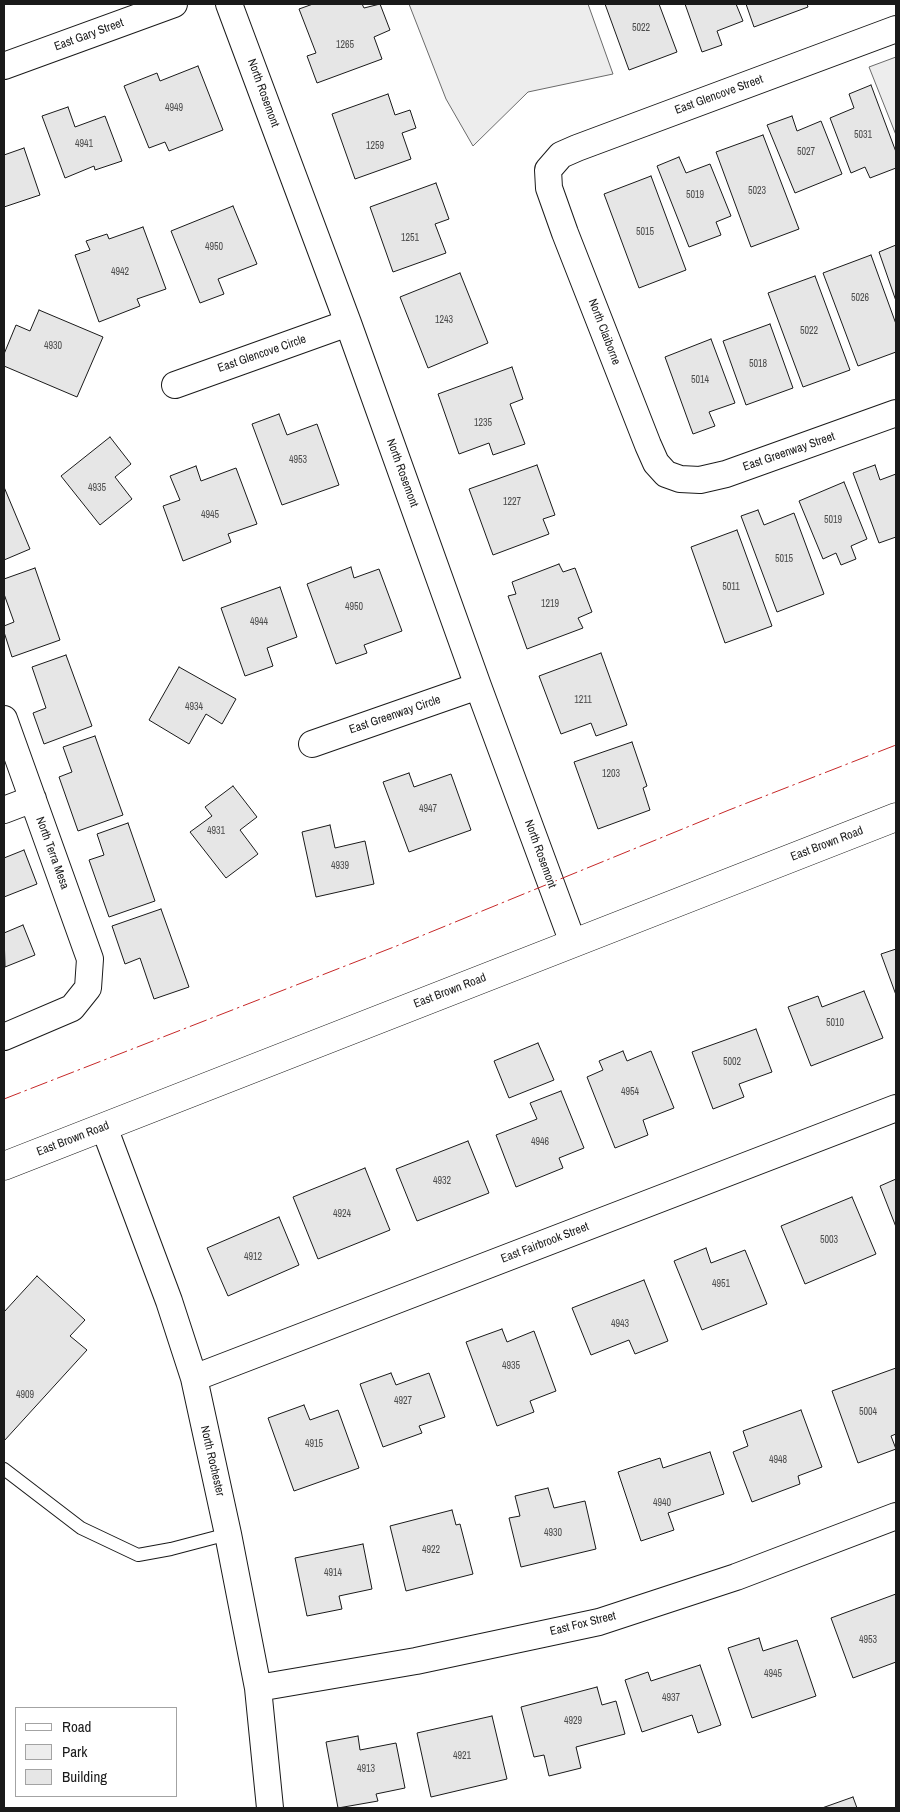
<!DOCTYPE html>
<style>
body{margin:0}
#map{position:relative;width:900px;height:1812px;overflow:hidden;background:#fff;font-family:"Archivo Narrow",sans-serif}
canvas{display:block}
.frame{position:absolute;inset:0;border:5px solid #1a1a1a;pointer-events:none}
.legend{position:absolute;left:15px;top:1707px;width:162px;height:90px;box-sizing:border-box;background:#fff;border:1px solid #a3a3a3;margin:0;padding:6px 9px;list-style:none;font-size:15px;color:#1a1a1a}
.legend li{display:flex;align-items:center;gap:10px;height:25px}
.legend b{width:25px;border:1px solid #a3a3a3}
</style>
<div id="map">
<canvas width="900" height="1812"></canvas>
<div class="frame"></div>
<ul class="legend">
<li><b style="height:6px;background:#fff"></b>Road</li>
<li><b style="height:14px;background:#ededed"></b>Park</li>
<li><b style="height:14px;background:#e6e6e6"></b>Building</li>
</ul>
</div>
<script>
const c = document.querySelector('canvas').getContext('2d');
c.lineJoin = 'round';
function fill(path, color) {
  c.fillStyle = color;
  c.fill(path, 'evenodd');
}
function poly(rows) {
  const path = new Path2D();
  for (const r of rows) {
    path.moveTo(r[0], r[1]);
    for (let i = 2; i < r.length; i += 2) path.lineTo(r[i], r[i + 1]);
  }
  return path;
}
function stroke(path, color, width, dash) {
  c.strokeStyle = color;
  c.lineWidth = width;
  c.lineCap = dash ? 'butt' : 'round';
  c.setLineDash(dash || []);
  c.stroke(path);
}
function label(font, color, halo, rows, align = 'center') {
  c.font = font + ' "Archivo Narrow",sans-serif';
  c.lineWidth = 4;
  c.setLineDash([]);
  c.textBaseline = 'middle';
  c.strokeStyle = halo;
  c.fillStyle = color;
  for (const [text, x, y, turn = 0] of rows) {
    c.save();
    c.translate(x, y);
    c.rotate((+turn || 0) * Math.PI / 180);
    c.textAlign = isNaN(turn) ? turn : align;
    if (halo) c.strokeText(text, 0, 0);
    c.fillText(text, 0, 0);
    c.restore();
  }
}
const green = poly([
 [409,4,588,4,613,74,528,92,473,146,446,99,409,4],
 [896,57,896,135,869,67,896,57]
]);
fill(green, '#ededed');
stroke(green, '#6a6a6a', 1);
const building = poly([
 [313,4,362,4,364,8,380,4,390,30,374,37,382,59,317,83,307,56,316,53,299,9,313,4],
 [605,4,659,4,677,52,629,70,605,4],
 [685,4,736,4,743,21,717,31,722,45,702,52,685,4],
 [746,4,807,4,808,7,754,27,746,4],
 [198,66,223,130,169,151,165,142,149,148,124,86,157,73,160,81,198,66],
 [871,85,896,152,896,168,870,178,865,167,851,173,830,118,854,108,849,94,871,85],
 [388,94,395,115,410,110,416,128,402,133,411,159,355,179,332,114,388,94],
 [68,107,75,127,105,116,122,161,95,170,94,166,65,178,42,116,68,107],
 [792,116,797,131,821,121,842,174,795,193,767,125,792,116],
 [763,135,799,229,751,247,716,152,763,135],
 [24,148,40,195,4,207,4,155,24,148],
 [679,157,686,173,710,164,731,216,716,222,721,235,689,247,657,166,679,157],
 [651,176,686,270,639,288,604,194,651,176],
 [436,183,449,219,435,224,446,253,393,272,370,207,436,183],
 [233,206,257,264,218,279,224,294,200,303,171,231,233,206],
 [143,227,166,289,137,299,140,306,99,322,75,255,90,250,86,241,107,234,109,239,143,227],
 [896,245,896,301,879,252,896,245],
 [871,255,896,324,896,352,858,366,823,273,871,255],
 [460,273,488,343,428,368,400,297,460,273],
 [815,276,850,370,803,387,768,293,815,276],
 [39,310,103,337,77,397,4,366,4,354,16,325,30,331,39,310],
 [770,324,793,388,746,405,723,341,770,324],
 [711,339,735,403,709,412,715,426,693,434,665,357,711,339],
 [512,367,523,399,510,404,525,444,493,455,489,443,459,454,438,394,512,367],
 [279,414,287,435,317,424,339,485,282,505,252,424,279,414],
 [110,437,131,464,115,477,132,499,100,525,61,476,110,437],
 [537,465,555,515,543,519,549,534,493,555,469,489,537,465],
 [875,465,880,480,896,474,896,537,879,543,853,473,875,465],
 [196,466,201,481,236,468,257,524,228,534,231,542,183,561,163,506,180,500,170,476,196,466],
 [844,482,867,539,851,546,856,559,841,565,836,553,823,559,799,501,844,482],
 [4,487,30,549,4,560,4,487],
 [758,510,764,525,794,513,824,594,777,612,741,516,758,510],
 [737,530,772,626,725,643,691,547,737,530],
 [559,564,563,572,575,568,592,612,578,618,583,628,527,649,508,596,516,594,512,582,559,564],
 [351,567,354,578,379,569,402,631,364,645,367,653,336,664,307,584,351,567],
 [35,568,60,640,12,657,4,632,4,626,14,622,4,594,4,579,35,568],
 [280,587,297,637,267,648,273,666,245,676,221,608,280,587],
 [601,653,627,725,596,736,591,723,561,734,539,676,601,653],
 [66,655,92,726,44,744,33,713,46,708,32,667,66,655],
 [179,667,236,699,222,724,206,714,189,744,149,720,179,667],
 [95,736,123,815,78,831,59,777,72,772,63,747,95,736],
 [632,742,647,786,643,788,650,810,598,829,574,762,632,742],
 [409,773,414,787,451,774,471,830,409,852,383,782,409,773],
 [233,786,257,817,240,830,258,854,226,878,190,832,212,816,205,807,233,786],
 [128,823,155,901,109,917,89,860,104,855,97,834,128,823],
 [330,825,335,848,365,841,374,884,316,897,302,832,330,825],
 [24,850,37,884,4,897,4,858,24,850],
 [161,909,189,987,154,999,140,958,125,964,112,926,161,909],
 [23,925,35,955,5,967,4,933,23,925],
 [896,949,896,995,881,954,896,949],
 [864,991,883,1038,811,1066,788,1007,818,996,822,1007,864,991],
 [756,1029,772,1072,739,1084,744,1097,713,1109,692,1052,756,1029],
 [538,1043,554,1080,509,1098,494,1061,538,1043],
 [623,1051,627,1061,651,1051,674,1108,643,1120,648,1135,615,1148,587,1077,603,1070,599,1061,623,1051],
 [561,1091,584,1148,559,1158,563,1168,516,1187,496,1135,537,1119,530,1103,561,1091],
 [468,1141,489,1193,417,1221,396,1169,468,1141],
 [365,1168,390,1230,318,1259,293,1197,365,1168],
 [896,1179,896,1227,880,1186,896,1179],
 [852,1197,876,1254,805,1284,781,1226,852,1197],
 [279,1217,299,1265,228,1296,207,1248,279,1217],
 [706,1248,711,1263,745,1250,767,1304,702,1330,674,1261,706,1248],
 [37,1276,85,1320,70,1336,87,1350,4,1441,4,1312,37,1276],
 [644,1280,668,1341,635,1354,629,1340,591,1355,572,1308,644,1280],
 [502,1329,507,1342,534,1331,556,1391,530,1401,534,1412,497,1426,466,1342,502,1329],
 [896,1368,896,1434,891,1436,896,1449,858,1463,832,1391,896,1368],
 [391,1373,396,1385,429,1373,445,1417,419,1426,422,1433,383,1447,360,1384,391,1373],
 [304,1405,310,1420,338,1410,359,1468,294,1491,268,1418,304,1405],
 [801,1410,822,1467,798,1476,800,1484,752,1502,733,1452,748,1446,743,1431,801,1410],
 [710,1452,724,1494,668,1513,674,1530,641,1541,618,1472,660,1458,663,1468,710,1452],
 [548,1488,554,1508,585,1501,596,1549,521,1567,509,1518,520,1516,515,1496,548,1488],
 [452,1510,456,1525,460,1524,473,1574,406,1591,390,1526,452,1510],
 [363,1544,372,1589,339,1596,342,1609,307,1616,295,1558,363,1544],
 [896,1594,896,1662,853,1678,831,1618,896,1594],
 [759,1638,763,1651,797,1640,816,1696,752,1718,728,1648,759,1638],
 [700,1665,721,1725,698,1733,692,1715,642,1732,625,1680,648,1672,651,1681,700,1665],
 [597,1687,602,1705,616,1701,625,1734,576,1747,581,1768,549,1776,544,1755,534,1757,521,1707,597,1687],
 [492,1716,507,1779,431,1797,417,1733,492,1716],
 [358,1736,360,1750,396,1743,405,1788,376,1794,378,1801,338,1808,326,1742,358,1736],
 [853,1797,857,1808,822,1808,853,1797]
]);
fill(building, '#e6e6e6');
stroke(building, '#1a1a1a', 1);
const service = poly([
 [4,1469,81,1528,138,1555,171,1549,228,1534]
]);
const minor = poly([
 [229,4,348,323,478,686,573,943],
 [896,29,577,148,561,155,548,170,549,188,565,233,648,445,656,463,666,474,680,479,700,480,726,474,896,413],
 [4,66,174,4],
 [175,385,348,323],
 [4,719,90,959,88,988,72,1008,4,1037],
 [312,744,478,686],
 [4,810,33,799],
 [104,1127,169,1301,194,1378,228,1534,258,1688,270,1808],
 [194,1378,896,1108],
 [258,1688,416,1661,599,1622,736,1577,896,1516]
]);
const secondary = poly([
 [4,1166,896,817]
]);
stroke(service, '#1a1a1a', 14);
stroke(minor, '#1a1a1a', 28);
stroke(secondary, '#1a1a1a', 29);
stroke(service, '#fff', 12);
stroke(minor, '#fff', 26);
stroke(secondary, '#fff', 28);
stroke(poly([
 [4,1099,399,945,729,810,896,745]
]), '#c62828', 1, [18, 4, 2.5, 4]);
label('10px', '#4d4d4d', null, [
 ["5022",641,28],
 ["1265",345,45],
 ["4949",174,108],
 ["5031",863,135],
 ["4941",84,144],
 ["1259",375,146],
 ["5027",806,152],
 ["5023",757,191],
 ["5019",695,195],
 ["5015",645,232],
 ["1251",410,238],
 ["4950",214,247],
 ["4942",120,272],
 ["5026",860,298],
 ["1243",444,320],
 ["5022",809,331],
 ["4930",53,346],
 ["5018",758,364],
 ["5014",700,380],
 ["1235",483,423],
 ["4953",298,460],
 ["4935",97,488],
 ["1227",512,502],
 ["4945",210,515],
 ["5019",833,520],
 ["5015",784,559],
 ["5011",731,587],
 ["1219",550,604],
 ["4950",354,607],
 ["4944",259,622],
 ["1211",583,700],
 ["4934",194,707],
 ["1203",611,774],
 ["4947",428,809],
 ["4931",216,831],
 ["4939",340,866],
 ["5010",835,1023],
 ["5002",732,1062],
 ["4954",630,1092],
 ["4946",540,1142],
 ["4932",442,1181],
 ["4924",342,1214],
 ["5003",829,1240],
 ["4912",253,1257],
 ["4951",721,1284],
 ["4943",620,1324],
 ["4935",511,1366],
 ["4909",25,1395],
 ["4927",403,1401],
 ["5004",868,1412],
 ["4915",314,1444],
 ["4948",778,1460],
 ["4940",662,1503],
 ["4930",553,1533],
 ["4922",431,1550],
 ["4914",333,1573],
 ["4953",868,1640],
 ["4945",773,1674],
 ["4937",671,1698],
 ["4929",573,1721],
 ["4921",462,1756],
 ["4913",366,1769]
]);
label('12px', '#1a1a1a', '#fff', [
 ["East Gary Street",89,35,-20],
 ["North Rosemont",263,93,70],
 ["East Glencove Street",719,95,-20],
 ["North Claiborne",604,332,69],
 ["East Glencove Circle",262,354,-19],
 ["East Greenway Street",789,452,-19],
 ["North Rosemont",402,473,70],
 ["East Greenway Circle",395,715,-19],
 ["East Brown Road",827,844,-21],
 ["North Terra Mesa",52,853,70],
 ["North Rosemont",540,854,70],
 ["East Brown Road",450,991,-21],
 ["East Brown Road",73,1139,-21],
 ["East Fairbrook Street",545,1243,-21],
 ["North Rochester",212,1461,77],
 ["East Fox Street",583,1624,-14]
]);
</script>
